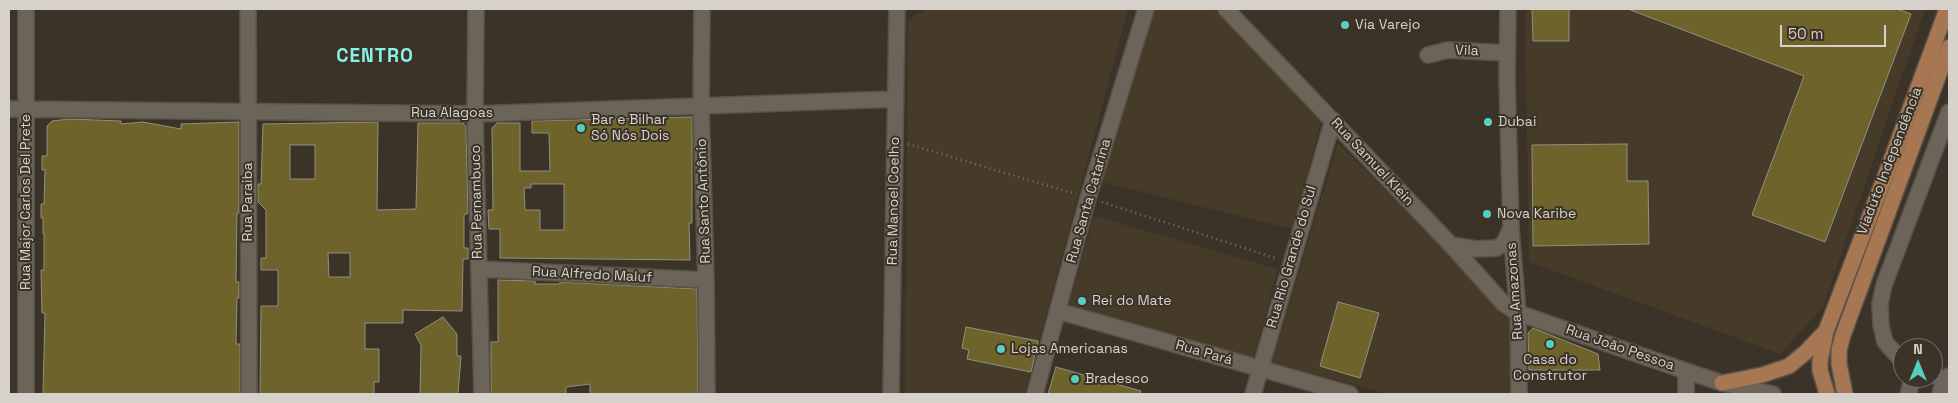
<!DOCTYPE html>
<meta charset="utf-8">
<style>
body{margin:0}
#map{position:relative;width:1958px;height:403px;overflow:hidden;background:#3b3328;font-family:"Space Grotesk",sans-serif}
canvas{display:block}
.frame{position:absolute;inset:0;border:10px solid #d6d1ca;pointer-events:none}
.north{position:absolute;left:1893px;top:338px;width:50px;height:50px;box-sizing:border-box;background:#3b3328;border:1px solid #797269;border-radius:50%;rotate:0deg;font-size:14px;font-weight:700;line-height:20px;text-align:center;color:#d6d1ca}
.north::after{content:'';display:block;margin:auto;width:18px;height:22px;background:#57cec2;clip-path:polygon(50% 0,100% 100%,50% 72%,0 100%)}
.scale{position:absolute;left:1780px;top:25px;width:106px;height:22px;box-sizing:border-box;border:2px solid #d6d1ca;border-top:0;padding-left:6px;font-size:15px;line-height:18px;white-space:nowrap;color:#d6d1ca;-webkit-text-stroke:4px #3b3328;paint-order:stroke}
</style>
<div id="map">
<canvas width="1958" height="403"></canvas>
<div class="frame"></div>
<div class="north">N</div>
<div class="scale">50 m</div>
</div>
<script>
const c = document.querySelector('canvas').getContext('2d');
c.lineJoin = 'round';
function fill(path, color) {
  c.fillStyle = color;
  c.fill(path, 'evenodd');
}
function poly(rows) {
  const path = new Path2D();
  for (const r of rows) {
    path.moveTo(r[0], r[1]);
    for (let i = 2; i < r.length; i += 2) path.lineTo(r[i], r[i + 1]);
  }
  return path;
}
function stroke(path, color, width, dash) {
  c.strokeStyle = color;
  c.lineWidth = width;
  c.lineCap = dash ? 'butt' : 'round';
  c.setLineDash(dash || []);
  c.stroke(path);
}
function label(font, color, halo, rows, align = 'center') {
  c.font = font + ' "Space Grotesk",sans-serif';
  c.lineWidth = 4;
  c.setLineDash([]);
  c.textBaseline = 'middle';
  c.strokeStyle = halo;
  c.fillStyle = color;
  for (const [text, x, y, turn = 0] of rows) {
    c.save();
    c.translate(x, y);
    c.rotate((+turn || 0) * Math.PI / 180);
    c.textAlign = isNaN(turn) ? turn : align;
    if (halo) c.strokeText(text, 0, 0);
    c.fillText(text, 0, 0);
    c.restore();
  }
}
fill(poly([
 [927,9,1128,9,1025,394,905,394,908,20],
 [1150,9,1214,9,1321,122,1292,229,1102,182],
 [1525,9,1925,9,1823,307,1780,354,1529,262],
 [1338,143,1509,314,1512,394,1388,394,1272,362],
 [1094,216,1278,269,1253,359,1069,305]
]), '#463a29');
const building = poly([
 [1532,9,1569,9,1569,41,1533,41,1532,9],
 [1628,9,1897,9,1911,14,1825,242,1752,215,1804,76,1628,9],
 [692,117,692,223,689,223,690,260,500,258,500,229,489,229,488,210,493,210,492,128,497,123,520,123,520,171,550,171,549,133,532,133,532,121,692,117],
 [531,184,564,184,564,230,540,230,540,210,525,210,524,188,531,188,531,184],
 [69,119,121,121,121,124,143,122,181,129,181,124,239,122,239,213,237,213,236,282,239,282,239,298,237,298,236,344,240,344,240,394,43,394,45,313,42,313,41,270,44,270,44,234,43,234,43,218,41,218,41,204,44,204,45,170,42,170,42,156,47,156,47,126,52,121,69,119],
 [378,122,377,210,416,209,418,123,463,123,466,127,468,213,464,215,464,248,468,248,468,259,463,259,462,311,403,310,403,323,365,323,365,349,379,349,379,382,374,382,374,394,260,394,261,306,278,306,278,270,261,270,261,258,266,258,266,210,258,202,258,184,261,184,263,124,378,122],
 [290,145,315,145,315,179,290,179,290,145],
 [328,253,350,253,350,277,329,277,328,253],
 [1627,144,1627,181,1648,181,1649,244,1533,246,1532,145,1627,144],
 [498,280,535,281,535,284,560,284,560,282,697,289,698,394,590,394,590,384,566,387,566,394,491,394,491,342,498,342,498,280],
 [1338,302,1379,313,1360,378,1320,366,1338,302],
 [443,317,457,334,457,356,461,356,458,394,420,394,421,345,415,334,443,317],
 [966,327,1038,341,1031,372,967,359,969,350,962,348,966,327],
 [1533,328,1598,354,1600,370,1529,370,1528,333,1533,328],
 [1056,367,1141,391,1140,394,1048,394,1056,367]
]);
fill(building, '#6e632a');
stroke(building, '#929081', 1);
const minor = poly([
 [26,9,26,394],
 [248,9,249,394],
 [476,9,475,114,482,394],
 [702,9,701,106,706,280,707,394],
 [1226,9,1451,245,1504,304,1518,313,1686,371,1722,383,1773,394],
 [1508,9,1507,79,1511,228,1518,313,1519,394],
 [1428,55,1448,50,1507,53],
 [9,109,475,114,896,99],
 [1451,245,1476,249,1497,248,1504,243,1511,228],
 [479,269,706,280],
 [1058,311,1350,394],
 [1903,362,1885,342,1881,325,1880,304,1884,285,1949,112],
 [1686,371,1686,394],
 [1933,375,1944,379,1949,376],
 [891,394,897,9],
 [1035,394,1088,198,1146,9],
 [1253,394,1333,120],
 [1908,394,1913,378],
 [1940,394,1944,379]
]);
const major = poly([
 [1722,383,1762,375,1789,366,1806,352,1825,332],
 [1827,394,1820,370,1820,361,1826,331,1886,174,1947,9],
 [1845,394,1839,364,1839,350,1843,335,1949,47]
]);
stroke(minor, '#585248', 18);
stroke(major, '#585248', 18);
stroke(poly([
 [908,144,1076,194],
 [1102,202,1278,259]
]), '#7b746b', 2.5, [1, 4]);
stroke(minor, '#6c6458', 15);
stroke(major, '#a67752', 15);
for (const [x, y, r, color] of [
 [1345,25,5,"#57cec2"],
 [1488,122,5,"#57cec2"],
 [581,128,5,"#57cec2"],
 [1487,214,5,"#57cec2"],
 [1082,301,5,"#57cec2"],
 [1550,344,5,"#57cec2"],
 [1001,349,5,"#57cec2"],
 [1075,379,5,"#57cec2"]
]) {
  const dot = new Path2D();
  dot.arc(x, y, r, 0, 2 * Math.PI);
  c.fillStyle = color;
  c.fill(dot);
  stroke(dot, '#3b3328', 2);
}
label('14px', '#d6d1ca', '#3b3328', [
 ["Via Varejo",1355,25],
 ["Bar e Bilhar",591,120],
 ["Só Nós Dois",591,136],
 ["Dubai",1498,122],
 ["Nova Karibe",1497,214],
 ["Rei do Mate",1092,301],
 ["Lojas Americanas",1011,349],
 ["Casa do",1550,360,"center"],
 ["Construtor",1550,376,"center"],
 ["Bradesco",1085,379]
], 'left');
label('14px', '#d6d1ca', '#3b3328', [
 ["Vila",1467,51,2],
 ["Rua Alagoas",452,113],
 ["Viaduto Independência",1890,161,-69],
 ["Rua Samuel Klein",1372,162,47],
 ["Rua Santo Antônio",704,201,-92],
 ["Rua Manoel Coelho",894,201,-89],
 ["Rua Santa Catarina",1089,201,-74],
 ["Rua Major Carlos Del Prete",26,202,-90],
 ["Rua Paraiba",248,202,-90],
 ["Rua Pernambuco",477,202,-91],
 ["Rua Rio Grande do Sul",1292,257,-74],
 ["Rua Alfredo Maluf",592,275,3],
 ["Rua Amazonas",1515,291,-94],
 ["Rua João Pessoa",1620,348,19],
 ["Rua Pará",1204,353,16]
]);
c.letterSpacing = '1px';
label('bold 19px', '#88f2e5', '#3b3328', [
 ["CENTRO",375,57]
]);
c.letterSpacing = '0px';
</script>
